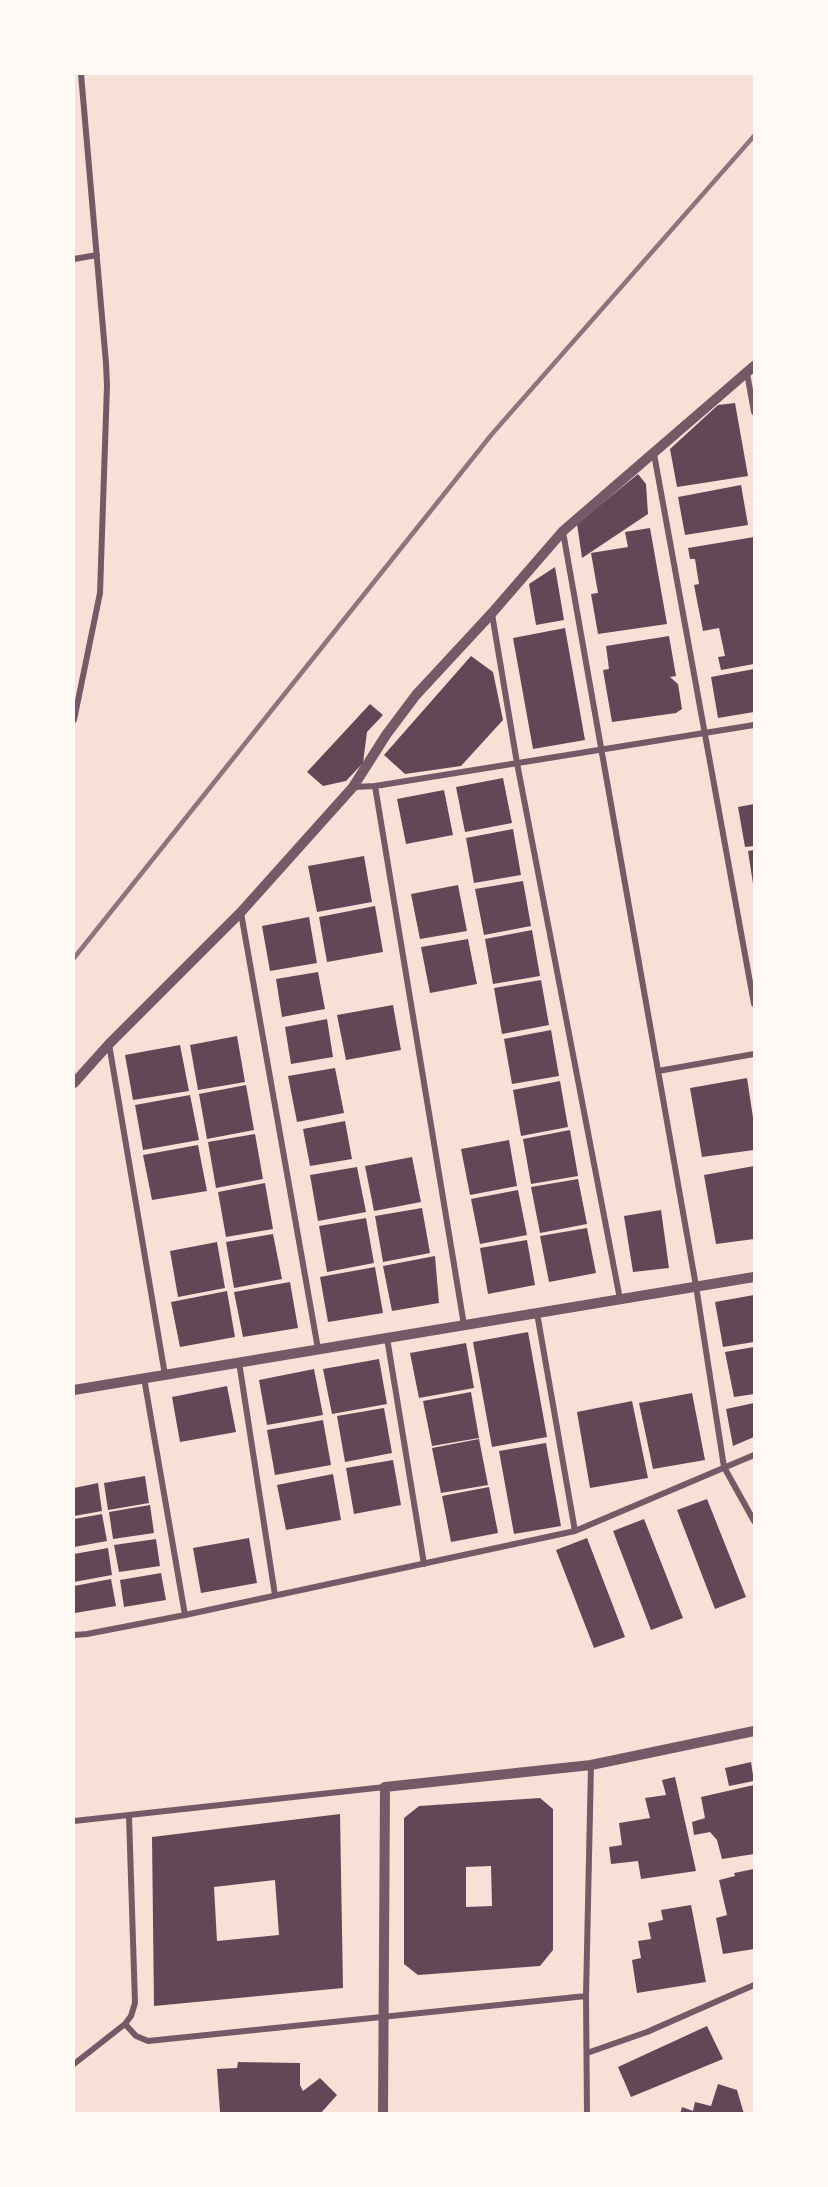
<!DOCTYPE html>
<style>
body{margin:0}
#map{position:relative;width:828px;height:2187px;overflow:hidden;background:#f7e1d7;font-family:"Golos Text",sans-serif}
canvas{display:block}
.frame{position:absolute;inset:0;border:75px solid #fffaf5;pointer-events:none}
</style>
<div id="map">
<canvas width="828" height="2187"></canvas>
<div class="frame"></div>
</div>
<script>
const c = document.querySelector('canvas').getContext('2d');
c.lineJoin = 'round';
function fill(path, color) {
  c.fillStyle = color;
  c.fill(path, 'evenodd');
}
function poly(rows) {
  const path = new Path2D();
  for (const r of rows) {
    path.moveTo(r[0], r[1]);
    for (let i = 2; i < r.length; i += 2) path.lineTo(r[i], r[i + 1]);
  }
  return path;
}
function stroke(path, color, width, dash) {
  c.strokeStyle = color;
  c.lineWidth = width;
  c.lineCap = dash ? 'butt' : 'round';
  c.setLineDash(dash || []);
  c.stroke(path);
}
fill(poly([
 [735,403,748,476,677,487,670,449,718,405],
 [638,474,646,484,648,514,582,558,577,524],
 [741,485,748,525,685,535,678,497],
 [650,528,667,624,598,634,591,594,598,593,591,553,628,547,625,532],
 [754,537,754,664,721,670,718,657,725,656,719,628,703,631,694,585,699,584,695,559,690,559,688,548],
 [555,567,564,620,536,625,529,584],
 [565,628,585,740,533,749,513,638],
 [669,636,676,676,670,677,678,684,682,709,676,713,612,722,603,670,609,669,606,646],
 [471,656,493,672,503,720,461,766,405,774,384,755],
 [754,669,754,712,718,718,711,677],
 [370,704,383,715,367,732,363,763,346,781,323,786,307,772],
 [503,778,512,823,465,832,456,787],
 [444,790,453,835,406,844,397,799],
 [754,804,754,846,745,847,738,807],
 [513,829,521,875,474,883,466,838],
 [754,850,754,884,753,884,748,851],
 [364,856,372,902,317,912,308,866],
 [523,881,531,926,484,935,475,889],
 [458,885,467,931,420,939,411,894],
 [375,906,383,952,327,962,319,917],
 [309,917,317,963,270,971,262,926],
 [532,930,540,976,493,984,485,939],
 [468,939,477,984,430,993,421,947],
 [318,972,325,1009,282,1017,276,979],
 [541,980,549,1025,502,1034,494,988],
 [393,1005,401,1050,346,1060,337,1015],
 [327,1019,333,1057,291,1064,285,1027],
 [551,1030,559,1076,512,1084,504,1039],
 [237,1036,245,1082,198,1090,190,1045],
 [180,1045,189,1091,133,1100,125,1055],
 [335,1068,344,1113,297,1122,288,1076],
 [747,1078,754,1124,754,1150,702,1157,690,1088],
 [560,1081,568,1127,521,1136,513,1090],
 [246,1085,254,1130,207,1139,199,1094],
 [190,1095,199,1140,143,1150,135,1105],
 [345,1121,352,1159,310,1166,303,1129],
 [570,1130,578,1176,531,1184,523,1139],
 [255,1134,263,1179,216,1188,208,1142],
 [509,1140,517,1186,470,1195,461,1149],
 [198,1145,207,1191,152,1200,143,1155],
 [412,1157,421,1202,374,1211,365,1166],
 [754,1166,754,1239,716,1244,704,1175],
 [357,1167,366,1212,318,1221,310,1175],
 [578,1179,587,1224,540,1233,531,1187],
 [265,1183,273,1229,226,1237,218,1192],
 [518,1190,527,1235,480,1244,471,1199],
 [422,1208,430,1253,383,1262,375,1216],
 [661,1210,669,1268,633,1272,624,1216],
 [366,1218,374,1263,327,1272,319,1226],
 [587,1228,596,1273,549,1282,540,1236],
 [273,1234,282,1279,234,1288,226,1242],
 [527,1240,535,1285,488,1294,480,1248],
 [217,1242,225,1288,178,1297,170,1251],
 [435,1256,439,1303,392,1311,383,1266],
 [375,1267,383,1313,328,1322,320,1277],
 [290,1282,298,1328,243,1337,234,1292],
 [227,1291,235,1337,180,1347,171,1302],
 [754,1295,754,1342,723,1347,715,1302],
 [528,1332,547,1437,492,1447,473,1342],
 [466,1343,474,1388,419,1398,410,1353],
 [754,1347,754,1394,734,1397,725,1352],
 [379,1359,387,1404,332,1414,323,1369],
 [314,1369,323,1415,267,1425,259,1380],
 [227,1386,236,1432,180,1442,172,1397],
 [471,1392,479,1438,432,1446,423,1401],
 [692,1393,705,1460,653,1469,639,1403],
 [632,1401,648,1478,590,1488,577,1412],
 [754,1403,754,1437,733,1446,726,1409],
 [384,1408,392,1453,345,1462,337,1416],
 [323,1420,331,1465,275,1475,267,1430],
 [479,1439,488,1485,441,1493,432,1448],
 [546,1443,561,1526,514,1534,499,1451],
 [393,1460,401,1505,354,1514,346,1468],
 [333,1474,341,1520,286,1530,277,1485],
 [145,1476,149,1503,108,1510,104,1483],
 [98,1483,102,1511,74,1516,74,1488],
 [489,1487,498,1533,451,1542,442,1496],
 [707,1499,746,1597,715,1609,677,1510],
 [150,1505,154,1533,113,1539,109,1512],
 [102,1514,107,1541,74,1547,74,1519],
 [644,1519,683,1618,651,1630,613,1531],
 [249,1538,257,1583,201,1593,193,1548],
 [587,1538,625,1637,594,1648,556,1550],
 [156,1539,160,1566,119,1572,114,1545],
 [108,1548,112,1575,74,1582,74,1554],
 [161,1573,166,1600,124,1607,120,1580],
 [111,1579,116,1606,75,1613,74,1586],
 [751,1762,754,1781,729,1786,725,1768],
 [675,1777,696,1871,641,1879,638,1861,611,1864,609,1847,622,1845,619,1823,650,1818,645,1798,666,1795,662,1780],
 [754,1785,754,1854,722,1859,717,1840,710,1832,694,1835,692,1822,705,1818,701,1797],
 [540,1798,553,1809,553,1950,540,1966,418,1975,404,1964,404,1818,419,1806],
 [491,1866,492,1906,466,1907,466,1867],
 [340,1814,343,1988,154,2006,152,1837],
 [275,1880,279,1935,217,1941,214,1887],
 [754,1869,754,1949,723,1954,716,1918,727,1915,719,1880,735,1876,734,1873],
 [691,1905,706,1982,637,1993,632,1960,641,1958,638,1941,651,1939,648,1923,663,1920,661,1910],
 [707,2026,723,2059,631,2097,618,2067],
 [238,2062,300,2063,300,2085,303,2091,320,2078,337,2095,320,2114,220,2112,217,2069,237,2068],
 [718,2084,737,2090,744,2114,680,2114,682,2107,693,2111,695,2102,711,2106]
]), '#644757');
stroke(poly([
 [74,259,97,255],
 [747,373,754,412],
 [654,454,754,1004],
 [563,532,696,1286,724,1467,754,1521],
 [492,614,517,763,620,1299],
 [74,720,100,593,107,386,106,363,81,74],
 [375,786,464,1325],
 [354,787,375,786,754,725],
 [241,913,318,1349],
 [109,1044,165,1375],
 [658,1071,754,1054],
 [537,1313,575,1531],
 [387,1338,424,1564],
 [239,1362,275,1595],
 [144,1378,185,1615],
 [74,1635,87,1634,185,1615,575,1531,754,1455],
 [74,1821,385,1787],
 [125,2024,136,2036,148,2041,586,1996],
 [587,2053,647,2032,754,1985],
 [74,2064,125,2024,131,2016,135,2003,129,1816],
 [587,2114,586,1996,591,1765]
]), '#755966', 6);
stroke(poly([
 [74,1083,109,1044,241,912,353,787,386,735,416,695,492,613,563,531,754,366],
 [74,1390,754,1277],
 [383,2114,385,1787,591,1765,754,1731]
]), '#755966', 10);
stroke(poly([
 [74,958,492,434,754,136]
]), '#8f747c', 4.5);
</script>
